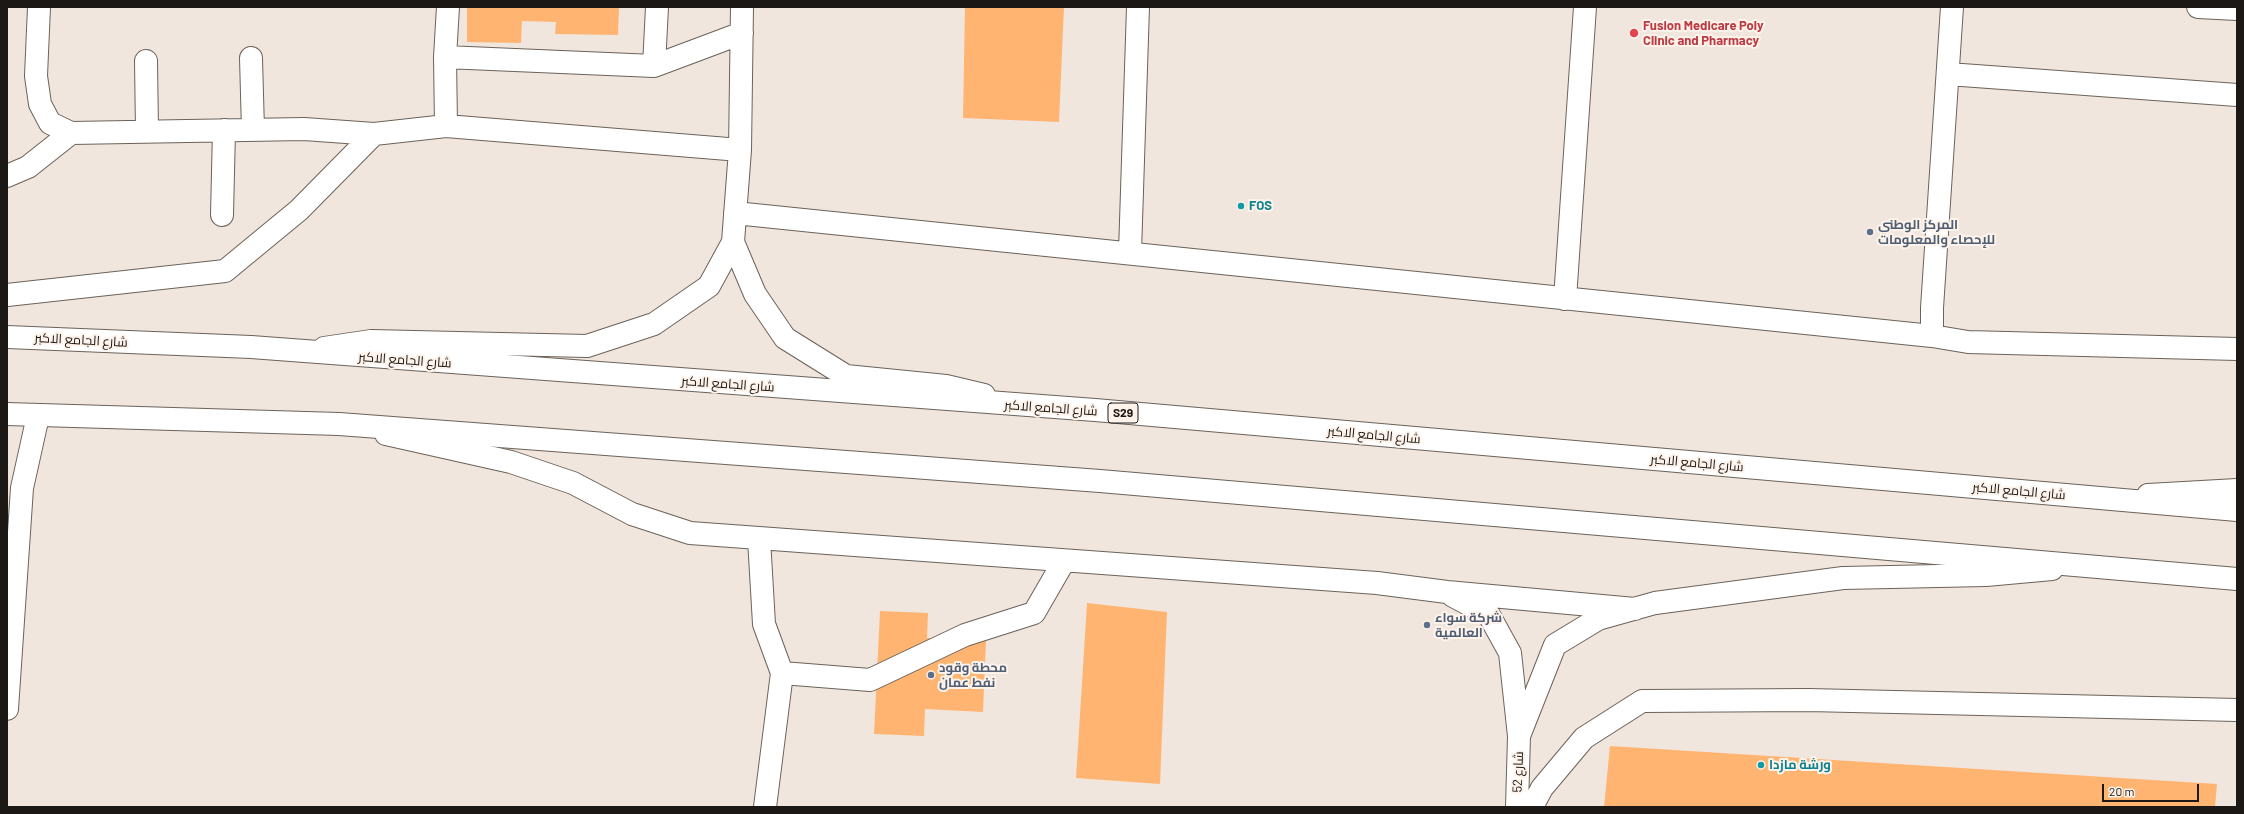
<!DOCTYPE html>
<meta charset="utf-8">
<style>
body{margin:0}
#map{position:relative;width:2244px;height:814px;overflow:hidden;background:#f1e6dd;font-family:Barlow,sans-serif}
canvas{display:block}
.frame{position:absolute;inset:0;border:8px solid #1b1815;pointer-events:none}
.scale{position:absolute;left:2102px;top:784px;width:97px;height:18px;box-sizing:border-box;border:2px solid #1b1815;border-top:0;padding-left:5px;font-size:12px;line-height:14px;white-space:nowrap;color:#1b1815;-webkit-text-stroke:3px #fef3ea;paint-order:stroke}
</style>
<div id="map">
<canvas width="2244" height="814"></canvas>
<div class="frame"></div>
<div class="scale">20 m</div>
</div>
<script>
const c = document.querySelector('canvas').getContext('2d');
c.lineJoin = 'round';
function fill(path, color) {
  c.fillStyle = color;
  c.fill(path, 'evenodd');
}
function poly(rows) {
  const path = new Path2D();
  for (const r of rows) {
    path.moveTo(r[0], r[1]);
    for (let i = 2; i < r.length; i += 2) path.lineTo(r[i], r[i + 1]);
  }
  return path;
}
function stroke(path, color, width, dash) {
  c.strokeStyle = color;
  c.lineWidth = width;
  c.lineCap = dash ? 'butt' : 'round';
  c.setLineDash(dash || []);
  c.stroke(path);
}
function label(font, color, halo, rows, align = 'center') {
  c.font = font + ' Barlow,Cairo,sans-serif';
  c.lineWidth = 4;
  c.setLineDash([]);
  c.textBaseline = 'middle';
  c.strokeStyle = halo;
  c.fillStyle = color;
  for (const [text, x, y, turn = 0] of rows) {
    c.save();
    c.translate(x, y);
    c.rotate((+turn || 0) * Math.PI / 180);
    c.textAlign = isNaN(turn) ? turn : align;
    if (halo) c.strokeText(text, 0, 0);
    c.fillText(text, 0, 0);
    c.restore();
  }
}
fill(poly([
 [467,7,619,7,618,35,555,34,556,22,522,21,521,43,467,42],
 [965,7,1064,7,1059,122,963,118],
 [1087,603,1167,612,1160,784,1076,778],
 [880,611,928,613,927,638,986,641,983,712,925,709,924,736,874,734],
 [1610,746,2217,784,2215,807,1604,807]
]), '#ffb571');
const minor = poly([
 [39,7,36,76,40,104,50,123,71,133,304,129,374,134,446,126,740,150],
 [2198,7,2237,9],
 [445,57,654,66,657,7],
 [251,58,253,130],
 [146,61,147,131],
 [654,66,742,33],
 [1948,74,2237,95],
 [446,126,445,57,448,7],
 [7,176,28,167,71,133],
 [735,213,1932,336,1968,342,2237,349],
 [222,215,224,130],
 [733,242,755,294,785,338,846,376,946,386,984,395],
 [1130,252,1138,7],
 [7,295,225,271,299,210,374,134],
 [1565,299,1585,7],
 [1932,336,1932,308,1952,7],
 [324,348,371,341,587,346,654,324,709,286,733,242,740,150,742,7],
 [386,434,511,462,573,483,632,514,690,533,1377,583,1447,592,1635,609],
 [2148,495,2237,490],
 [759,539,764,624,782,673,765,807],
 [1453,596,1489,615,1510,653,1519,736,1517,807],
 [782,673,870,680,965,635,1034,613,1064,561],
 [7,709,22,488,38,416],
 [1519,736,1555,645,1598,619,1655,603,1843,578,1986,575,2052,569],
 [1532,807,1542,788,1584,738,1642,701,1809,700,2237,710]
]);
const major = poly([
 [7,337,251,347,1095,410,2237,510],
 [7,414,339,424,1100,481,2237,579]
]);
stroke(minor, '#6b625a', 24);
stroke(major, '#6b625a', 24);
stroke(minor, '#fff', 22);
stroke(major, '#fff', 22);
for (const [x, y, r, color] of [
 [1634,33,5,"#e0444e"],
 [1241,206,4,"#0f9aa8"],
 [1870,232,4,"#5c6f8a"],
 [1427,625,4,"#5c6f8a"],
 [931,675,4,"#5c6f8a"],
 [1761,765,4,"#0f9aa8"]
]) {
  const dot = new Path2D();
  dot.arc(x, y, r, 0, 2 * Math.PI);
  c.fillStyle = color;
  c.fill(dot);
  stroke(dot, '#fef3ea', 1.5);
}
for (const [x, y, w] of [
 [1123,413,30]
]) {
  const box = new Path2D();
  box.roundRect(x - w / 2, y - 10, w, 20, 3);
  c.fillStyle = '#fef3ea';
  c.fill(box);
  stroke(box, '#1b1815', 1);
}
label('bold 12px', '#1b1815', null, [
 ["S29",1123,413]
]);
label('bold 13px', '#be3a42', '#fef3ea', [
 ["Fusion Medicare Poly",1643,26],
 ["Clinic and Pharmacy",1643,41]
], 'left');
label('bold 13px', '#0d838f', '#fef3ea', [
 ["FOS",1249,206],
 ["ورشة مازدا",1769,765]
], 'left');
label('bold 13px', '#4e5e75', '#fef3ea', [
 ["المركز الوطني",1878,225],
 ["للإحصاء والمعلومات",1878,240],
 ["شركة سواء",1435,618],
 ["العالمية",1435,633],
 ["محطة وقود",939,668],
 ["نفط عمان",939,683]
], 'left');
label('13px', '#1b1815', '#fef3ea', [
 ["شارع الجامع الاكبر",81,340,3],
 ["شارع الجامع الاكبر",405,360,4],
 ["شارع الجامع الاكبر",728,384,4],
 ["شارع الجامع الاكبر",1051,408,4],
 ["شارع الجامع الاكبر",1374,435,5],
 ["شارع الجامع الاكبر",1697,463,5],
 ["شارع الجامع الاكبر",2019,491,5],
 ["شارع 52",1518,772,-88]
]);
</script>
